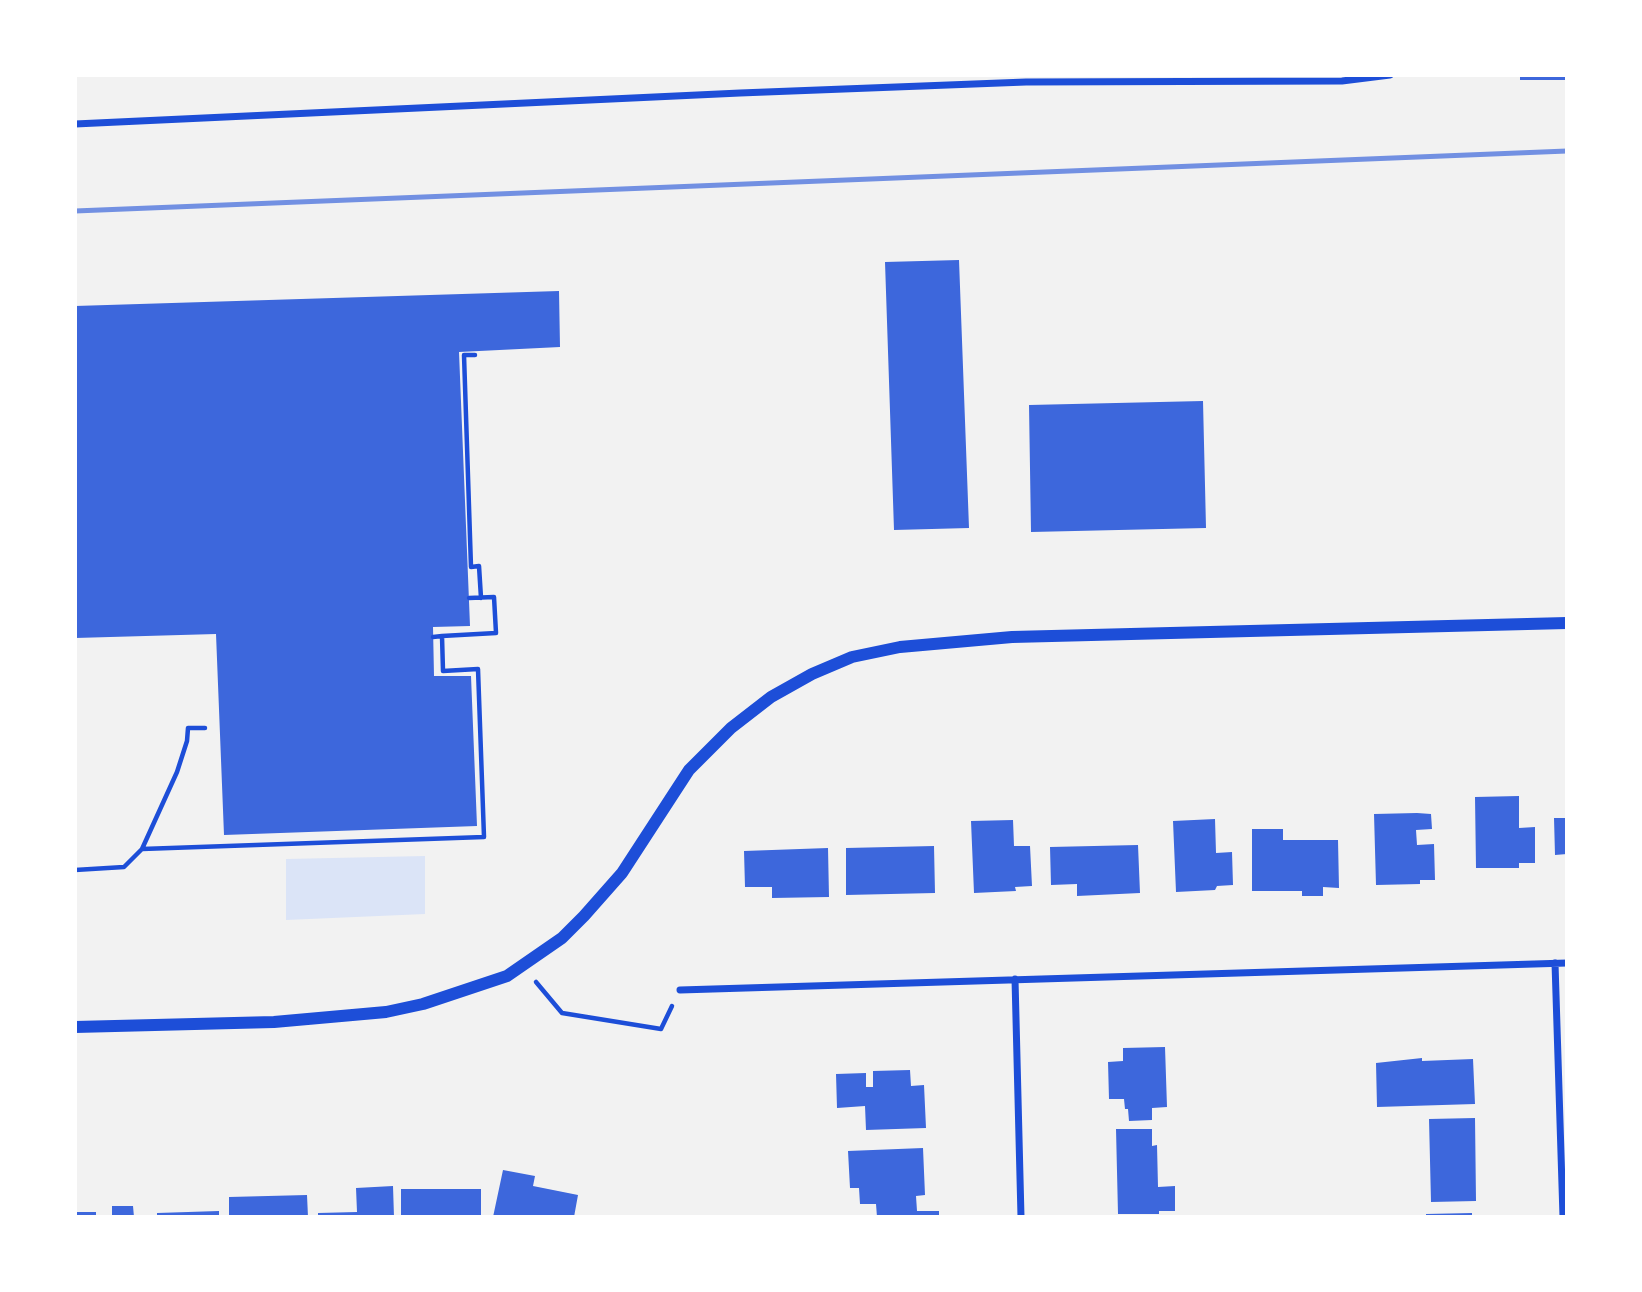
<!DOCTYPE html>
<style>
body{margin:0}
#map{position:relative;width:1642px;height:1292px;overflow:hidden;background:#f2f2f2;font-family:Barlow,sans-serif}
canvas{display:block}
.frame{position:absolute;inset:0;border:77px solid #fff;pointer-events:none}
</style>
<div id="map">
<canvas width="1642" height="1292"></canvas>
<div class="frame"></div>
</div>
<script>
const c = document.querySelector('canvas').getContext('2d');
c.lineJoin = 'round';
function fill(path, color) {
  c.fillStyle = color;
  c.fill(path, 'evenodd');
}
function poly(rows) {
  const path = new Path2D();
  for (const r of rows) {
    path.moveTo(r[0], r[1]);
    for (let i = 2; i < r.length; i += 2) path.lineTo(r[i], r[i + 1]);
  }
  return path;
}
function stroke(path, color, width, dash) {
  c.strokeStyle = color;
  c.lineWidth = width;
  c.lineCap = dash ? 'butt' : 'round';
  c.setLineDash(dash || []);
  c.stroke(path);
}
fill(poly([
 [425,856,425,914,286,920,286,859]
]), '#dbe4f7');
fill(poly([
 [1520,75,1567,75,1567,80,1520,80],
 [959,260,969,528,894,530,885,262],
 [559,291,560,347,459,352,470,626,433,627,434,676,471,676,477,826,224,835,216,634,75,638,75,306],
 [1203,401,1206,528,1031,532,1029,405],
 [1519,796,1519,828,1535,827,1535,863,1519,863,1519,868,1476,868,1475,797],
 [1417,813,1431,814,1432,829,1416,830,1417,845,1434,844,1435,880,1420,880,1420,884,1376,885,1374,814],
 [1554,818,1567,818,1567,854,1555,855],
 [1215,819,1216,853,1232,852,1233,885,1217,886,1215,890,1176,892,1173,821],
 [1013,820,1014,846,1030,846,1032,886,1015,887,1016,891,974,893,971,821],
 [1252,829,1283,829,1283,840,1338,840,1339,888,1323,887,1323,896,1302,896,1302,891,1252,891],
 [1138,845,1140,893,1077,896,1077,884,1051,885,1050,847],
 [934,846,935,893,846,895,846,848],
 [828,848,829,897,772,898,772,887,745,887,744,851],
 [1165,1047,1167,1107,1152,1108,1152,1120,1129,1121,1128,1109,1125,1109,1124,1099,1109,1099,1108,1062,1123,1061,1123,1048],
 [1422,1058,1422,1061,1473,1059,1475,1104,1377,1107,1376,1063],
 [910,1070,911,1086,924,1085,926,1128,866,1130,865,1106,837,1108,836,1074,866,1073,866,1087,873,1087,873,1071],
 [1475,1118,1476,1201,1431,1202,1429,1119],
 [1116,1129,1152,1129,1152,1146,1157,1145,1158,1187,1175,1186,1175,1211,1159,1211,1159,1214,1118,1214],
 [923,1148,925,1195,916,1196,917,1211,939,1211,939,1217,877,1217,876,1204,860,1204,859,1188,850,1188,848,1151],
 [503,1170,535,1176,533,1186,578,1195,574,1217,493,1217],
 [393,1186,394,1217,318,1217,318,1213,357,1212,356,1188],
 [401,1189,481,1189,481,1217,401,1217],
 [307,1195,308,1217,229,1217,229,1197],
 [112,1206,133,1206,134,1217,112,1217],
 [219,1211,219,1217,157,1217,157,1213],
 [75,1212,96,1212,96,1217,75,1217],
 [1472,1213,1472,1217,1426,1217,1426,1214]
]), '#3d67dc');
stroke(poly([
 [475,355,464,355,471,567,479,566,481,598],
 [442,636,496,633,494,597,469,598],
 [142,849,177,772,187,741,188,728,205,728],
 [75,870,124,867,142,849,484,837,478,669,443,671,442,636,433,637],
 [536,982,562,1013,661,1029,672,1006]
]), '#1d4ed8', 4.5);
stroke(poly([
 [75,124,740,93,1026,82,1342,81,1390,75],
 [1555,963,1563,1217],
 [1015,979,1021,1217],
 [680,990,1567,963]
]), '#1d4ed8', 7);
stroke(poly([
 [75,1027,274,1022,386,1012,423,1004,507,976,562,938,584,916,622,873,689,770,731,728,771,697,812,674,852,657,900,647,1012,637,1567,623]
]), '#1d4ed8', 12);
stroke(poly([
 [75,211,1567,151]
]), '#7290e2', 5);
</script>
